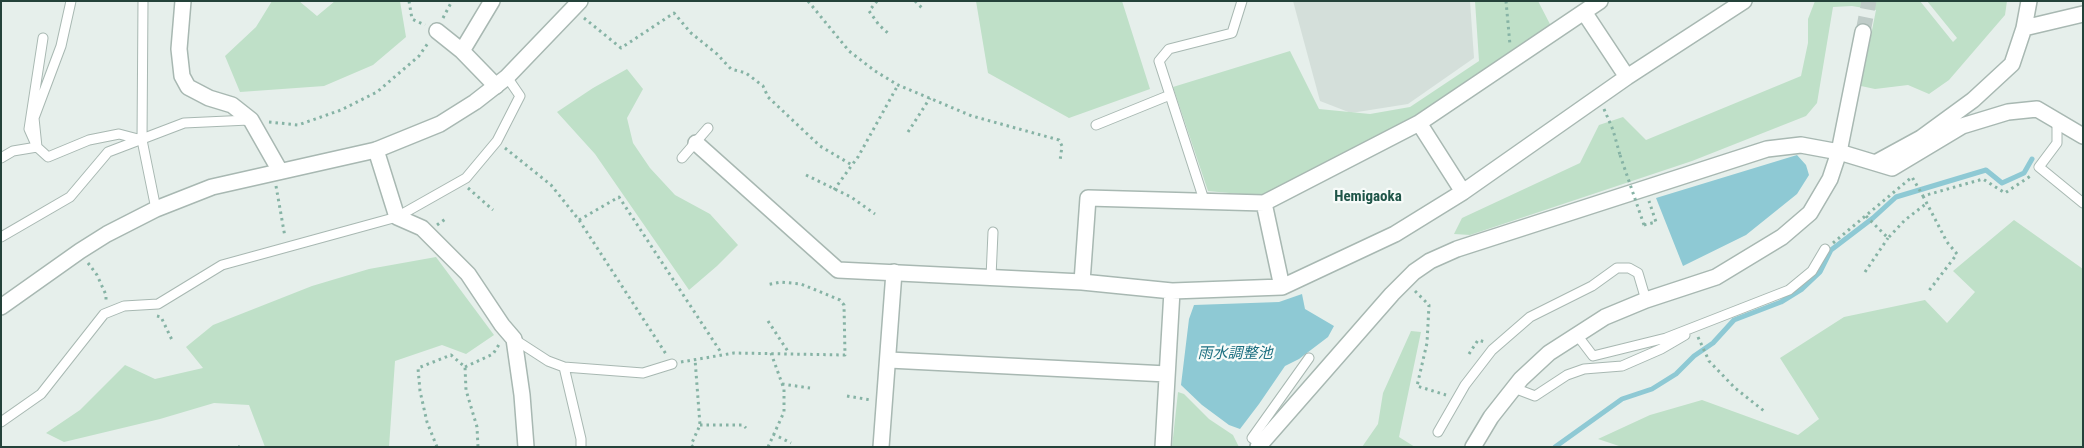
<!DOCTYPE html>
<meta charset="utf-8">
<style>
body{margin:0}
#map{position:relative;width:2084px;height:448px;overflow:hidden;background:#e6efeb;font-family:"Roboto Condensed",sans-serif}
canvas{display:block}
.frame{position:absolute;inset:0;border:2px solid #24423a;pointer-events:none}
</style>
<div id="map">
<canvas width="2084" height="448"></canvas>
<div class="frame"></div>
</div>
<script>
const c = document.querySelector('canvas').getContext('2d');
c.lineJoin = 'round';
function fill(path, color) {
  c.fillStyle = color;
  c.fill(path, 'evenodd');
}
function poly(rows) {
  const path = new Path2D();
  for (const r of rows) {
    path.moveTo(r[0], r[1]);
    for (let i = 2; i < r.length; i += 2) path.lineTo(r[i], r[i + 1]);
  }
  return path;
}
function stroke(path, color, width, dash) {
  c.strokeStyle = color;
  c.lineWidth = width;
  c.lineCap = dash ? 'butt' : 'round';
  c.setLineDash(dash || []);
  c.stroke(path);
}
function label(font, color, halo, rows, align = 'center') {
  c.font = font + ' "Roboto Condensed","Noto Sans JP",sans-serif';
  c.lineWidth = 4.5;
  c.setLineDash([]);
  c.textBaseline = 'middle';
  c.strokeStyle = halo;
  c.fillStyle = color;
  for (const [text, x, y, turn = 0] of rows) {
    c.save();
    c.translate(x, y);
    c.rotate((+turn || 0) * Math.PI / 180);
    c.textAlign = isNaN(turn) ? turn : align;
    if (halo) c.strokeText(text, 0, 0);
    c.fillText(text, 0, 0);
    c.restore();
  }
}
fill(poly([
 [1293,1,1470,1,1474,58,1408,104,1351,113,1320,101]
]), '#d4dfda');
fill(poly([
 [272,1,299,1,317,16,335,1,400,1,406,37,373,65,324,86,240,92,225,56,256,27],
 [976,1,1122,1,1150,89,1069,118,988,73],
 [1475,1,1538,1,1552,28,1435,106,1379,138,1261,196,1208,191,1173,87,1290,51,1319,109,1370,114,1410,107,1479,61],
 [1815,1,1920,1,1953,42,1957,38,1927,1,2007,1,2005,15,1949,80,1929,94,1908,85,1875,89,1861,86,1876,10,1852,6,1833,7,1817,103,1806,116,1692,161,1470,235,1454,234,1462,218,1580,163,1599,125,1623,117,1646,140,1801,76,1808,43,1808,19],
 [627,69,643,89,627,118,633,143,650,168,675,195,710,214,738,245,717,266,689,290,595,154,557,112,593,88],
 [2014,220,2083,269,2083,447,1622,447,1598,439,1650,415,1702,400,1798,435,1819,419,1780,358,1844,317,1925,300,1947,323,1975,292,1953,271],
 [436,257,494,335,466,354,442,345,395,361,389,447,265,447,249,405,214,403,160,419,64,442,46,433,80,410,125,365,155,379,203,368,186,347,213,325,312,286,369,269],
 [1411,331,1421,332,1399,437,1415,447,1362,447,1378,424,1383,393],
 [1178,392,1184,394,1209,419,1233,435,1239,447,1172,447]
]), '#bfe0c8');
fill(poly([
 [1797,155,1806,165,1809,175,1797,194,1746,235,1683,266,1656,198],
 [1302,294,1305,309,1334,326,1328,337,1299,359,1285,366,1259,404,1240,429,1229,425,1202,405,1181,385,1189,319,1194,305,1279,302]
]), '#8ec9d4');
stroke(poly([
 [1555,447,1622,399,1652,389,1676,374,1694,356,1713,343,1734,320,1781,302,1802,289,1820,272,1831,250,1873,218,1896,197,1986,170,2002,183,2024,173,2032,159]
]), '#8ec9d4', 5);
stroke(poly([
 [1863,32,1869,1]
]), '#bfccc8', 15, [15, 8]);
const service = poly([
 [143,1,142,140,156,209],
 [43,38,29,129,37,147,48,157,89,140,119,134,142,140],
 [2057,120,2057,143,2039,167,2083,203],
 [1096,125,1170,95],
 [1,158,13,151,37,147,34,118,61,46,71,1],
 [682,158,708,128],
 [1205,203,1159,61,1169,49,1232,33,1242,1],
 [1,237,70,197,108,152,184,123,249,120],
 [991,277,993,232],
 [1577,335,1593,356,1666,338,1789,290,1812,271,1825,249],
 [514,339,548,361,564,367,643,373,672,364],
 [564,367,581,439,581,447],
 [1514,388,1535,396,1567,375,1584,369,1622,366,1661,349,1685,335],
 [1,422,41,394,104,314,124,306,158,304,222,265,397,217,466,178,497,141,520,96,507,77],
 [1438,432,1465,385,1492,350,1530,317,1592,286,1617,268,1629,268,1638,273,1646,300],
 [1260,444,1252,438,1309,358]
]);
const minor = poly([
 [183,1,179,49,182,76,188,87,209,98,232,105,251,120,280,171],
 [1584,12,1627,77],
 [2024,28,2083,14],
 [437,31,462,51,496,86],
 [462,51,492,1],
 [1419,123,1463,192],
 [696,143,838,270,1082,282,1172,291,1282,287,1395,234,1463,192,1627,77,1744,1],
 [376,150,397,217,422,228,468,274,502,325,514,339,522,395,526,447],
 [1839,152,1892,168,1962,126,2008,112,2037,109,2083,136],
 [1877,162,1921,138,1973,100,2012,64,2024,28,2029,1],
 [1264,203,1282,287],
 [1082,282,1088,198,1264,203,1419,123,1600,1],
 [889,360,1167,374],
 [1163,447,1172,291]
]);
const tertiary = poly([
 [1,307,80,251,107,234,156,209,212,187,376,150,440,124,475,102,507,77,580,1],
 [881,447,894,272],
 [1258,447,1392,294,1414,272,1430,261,1457,249,1767,149,1801,145,1839,152],
 [1473,447,1491,417,1521,379,1549,353,1605,317,1646,300,1716,277,1782,237,1810,213,1830,179,1839,152,1863,32]
]);
stroke(service, '#a8b8b2', 11);
stroke(minor, '#a8b8b2', 18);
stroke(tertiary, '#a8b8b2', 18);
stroke(poly([
 [409,1,412,19,425,25],
 [808,1,849,51,875,71,898,85,972,116,1059,140,1062,146,1060,161],
 [877,1,869,11,879,25,889,34],
 [915,1,924,10],
 [1506,1,1510,45],
 [443,18,452,1],
 [584,18,621,48,674,13,691,33,717,54,731,69,746,73,763,86,768,97,820,146,852,165,858,157,898,85],
 [1604,109,1613,130,1620,155],
 [269,122,298,125,341,110,377,92,419,56,428,43],
 [908,132,930,98],
 [505,148,551,185,579,220,666,354],
 [806,175,851,197,875,214],
 [276,186,285,237],
 [468,188,493,210],
 [834,190,852,165],
 [1923,196,1947,242,1957,254,1928,292],
 [1866,216,1888,238,1905,220,1927,203],
 [579,220,619,197,722,354],
 [437,225,447,218],
 [1644,225,1656,222,1649,201],
 [1833,243,1912,177,1923,196,1983,179,2005,193,2032,175],
 [88,263,97,275,106,295,106,302],
 [1865,272,1888,238],
 [1415,291,1429,305,1427,343,1417,386,1446,395],
 [157,316,161,317,172,340],
 [768,321,789,353],
 [1698,337,1709,361,1735,388,1764,411],
 [1469,354,1478,340,1485,342],
 [681,362,734,353,845,355,844,305,840,300,801,284,781,282,766,285],
 [465,367,493,354,500,343],
 [782,384,810,388],
 [847,396,871,400],
 [700,425,743,425,746,428],
 [773,434,791,443],
 [239,447,240,446],
 [437,447,427,422,420,391,418,368,451,355,465,367,466,390,477,427,478,447],
 [693,447,691,445,700,425,695,359],
 [768,447,784,412,784,389,771,353]
]), '#86b3a5', 3, [2.5, 4]);
stroke(service, '#fff', 9);
stroke(minor, '#fff', 15);
stroke(tertiary, '#fff', 15);
stroke(poly([
 [1620,155,1644,225]
]), '#86b3a5', 3, [2.5, 4]);
label('bold 15px', '#1f5548', '#f7fbf9', [
 ["Hemigaoka",1368,197]
]);
label('italic 15px', '#1c6f80', '#f7fbf9', [
 ["雨水調整池",1235,354]
]);
</script>
